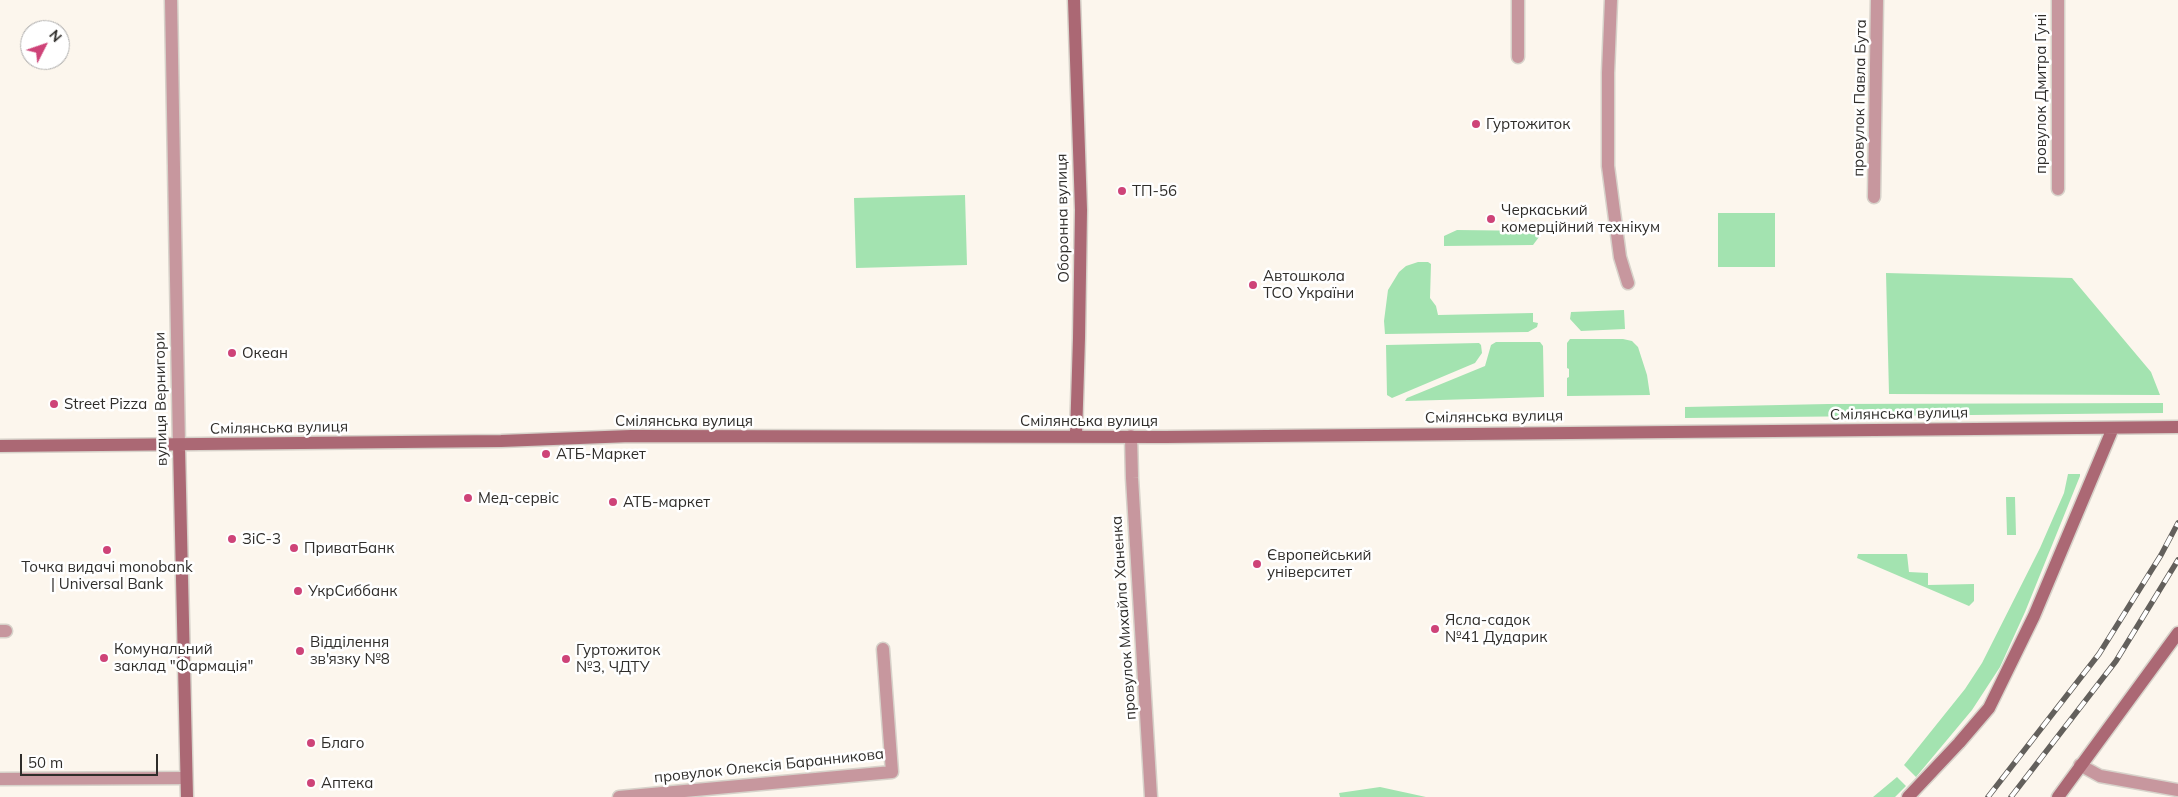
<!DOCTYPE html>
<meta charset="utf-8">
<style>
body{margin:0}
#map{position:relative;width:2178px;height:797px;overflow:hidden;background:#fcf6ed;font-family:Mulish,sans-serif}
canvas{display:block}
.north{position:absolute;left:20px;top:20px;width:50px;height:50px;box-sizing:border-box;background:#fff;border:1px solid #acabaa;border-radius:50%;rotate:49deg;font-size:14px;font-weight:700;line-height:20px;text-align:center;color:#2f2d2a}
.north::after{content:'';display:block;margin:auto;width:18px;height:22px;background:#ce4378;clip-path:polygon(50% 0,100% 100%,50% 72%,0 100%)}
.scale{position:absolute;left:20px;top:754px;width:138px;height:22px;box-sizing:border-box;border:2px solid #2f2d2a;border-top:0;padding-left:6px;font-size:15px;line-height:18px;white-space:nowrap;color:#2f2d2a;-webkit-text-stroke:4px #fff;paint-order:stroke}
</style>
<div id="map">
<canvas width="2178" height="797"></canvas>
<div class="north">N</div>
<div class="scale">50 m</div>
</div>
<script>
const c = document.querySelector('canvas').getContext('2d');
c.lineJoin = 'round';
function fill(path, color) {
  c.fillStyle = color;
  c.fill(path, 'evenodd');
}
function poly(rows) {
  const path = new Path2D();
  for (const r of rows) {
    path.moveTo(r[0], r[1]);
    for (let i = 2; i < r.length; i += 2) path.lineTo(r[i], r[i + 1]);
  }
  return path;
}
function stroke(path, color, width, dash) {
  c.strokeStyle = color;
  c.lineWidth = width;
  c.lineCap = dash ? 'butt' : 'round';
  c.setLineDash(dash || []);
  c.stroke(path);
}
function label(font, color, halo, rows, align = 'center') {
  c.font = font + ' Mulish,sans-serif';
  c.lineWidth = 5;
  c.setLineDash([]);
  c.textBaseline = 'middle';
  c.strokeStyle = halo;
  c.fillStyle = color;
  for (const [text, x, y, turn = 0] of rows) {
    c.save();
    c.translate(x, y);
    c.rotate((+turn || 0) * Math.PI / 180);
    c.textAlign = isNaN(turn) ? turn : align;
    if (halo) c.strokeText(text, 0, 0);
    c.fillText(text, 0, 0);
    c.restore();
  }
}
fill(poly([
 [965,195,967,265,856,268,854,198],
 [1718,213,1775,213,1775,267,1718,267],
 [1457,230,1539,231,1539,237,1533,245,1444,246,1444,236],
 [1418,262,1428,262,1431,264,1430,298,1436,306,1438,315,1533,313,1533,322,1538,323,1537,327,1528,332,1385,334,1384,321,1388,290,1399,272,1406,266],
 [1886,273,2072,278,2151,372,2160,395,1889,394],
 [1624,310,1625,329,1581,331,1570,319,1571,312],
 [1570,339,1623,339,1632,341,1638,347,1647,375,1650,395,1567,396,1567,378,1569,377,1569,369,1567,368,1567,343],
 [1496,342,1540,342,1543,346,1544,397,1405,401,1407,398,1485,366,1491,345],
 [1479,343,1481,345,1482,353,1475,363,1392,398,1387,395,1386,345],
 [2163,403,2163,413,1685,418,1685,407,1828,404],
 [2068,474,2080,474,2080,476,2025,612,2000,667,1972,710,1916,777,1904,765,1965,689,1982,663,2040,548,2064,493],
 [2006,497,2015,497,2016,535,2007,535],
 [1858,554,1907,554,1909,572,1928,573,1928,585,1974,584,1974,601,1969,606,1857,558],
 [1897,777,1906,786,1895,797,1873,797],
 [1380,787,1426,797,1340,797,1339,793]
]), '#a3e3b0');
const street = poly([
 [171,0,179,446],
 [1518,0,1518,57],
 [1611,0,1608,73,1608,166,1620,257,1628,283],
 [2058,189,2058,0],
 [1874,197,1877,0],
 [1131,436,1132,478,1151,797],
 [0,631,6,631],
 [2080,765,2100,776,2178,790],
 [0,779,186,778],
 [619,797,892,772,883,649]
]);
const secondary = poly([
 [1074,0,1081,210,1079,338,1076,436],
 [0,446,501,441,631,436,1165,437,2178,427],
 [179,446,187,797],
 [1908,797,1959,743,1989,708,2034,616,2113,428],
 [2058,797,2178,633]
]);
stroke(street, '#d7d2ca', 15);
stroke(secondary, '#d7d2ca', 15);
stroke(street, '#c7979e', 12);
stroke(secondary, '#ab6874', 12);
const rail = poly([
 [1988,797,2099,654,2161,555,2178,523],
 [2011,797,2116,661,2178,560]
]);
stroke(rail, '#63605c', 5.5);
stroke(rail, '#fff', 4, [11]);
for (const [x, y, r, color] of [
 [1476,124,5,"#ce4378"],
 [1122,191,5,"#ce4378"],
 [1491,219,5,"#ce4378"],
 [1253,285,5,"#ce4378"],
 [232,353,5,"#ce4378"],
 [54,404,5,"#ce4378"],
 [546,454,5,"#ce4378"],
 [468,498,5,"#ce4378"],
 [613,502,5,"#ce4378"],
 [232,539,5,"#ce4378"],
 [294,548,5,"#ce4378"],
 [107,550,5,"#ce4378"],
 [1257,564,5,"#ce4378"],
 [298,591,5,"#ce4378"],
 [1435,629,5,"#ce4378"],
 [300,651,5,"#ce4378"],
 [104,658,5,"#ce4378"],
 [566,659,5,"#ce4378"],
 [311,743,5,"#ce4378"],
 [311,783,5,"#ce4378"]
]) {
  const dot = new Path2D();
  dot.arc(x, y, r, 0, 2 * Math.PI);
  c.fillStyle = color;
  c.fill(dot);
  stroke(dot, '#fff', 2);
}
label('15px', '#2f2d2a', '#fff', [
 ["провулок Дмитра Гуні",2041,94,-90],
 ["провулок Павла Бута",1860,98,-89],
 ["Оборонна вулиця",1063,218,-91],
 ["вулиця Вернигори",161,399,-91],
 ["Смілянська вулиця",1899,414,-1],
 ["Смілянська вулиця",1494,417,-1],
 ["Смілянська вулиця",684,421],
 ["Смілянська вулиця",1089,421],
 ["Смілянська вулиця",279,428,-1],
 ["провулок Михайла Ханенка",1124,618,-94],
 ["провулок Олексія Баранникова",769,766,-6]
]);
label('15px', '#2f2d2a', '#fff', [
 ["Гуртожиток",1486,124],
 ["ТП-56",1132,191],
 ["Черкаський",1501,210],
 ["комерційний технікум",1501,227],
 ["Автошкола",1263,276],
 ["ТСО України",1263,293],
 ["Океан",242,353],
 ["Street Pizza",64,404],
 ["АТБ-Маркет",556,454],
 ["Мед-сервіс",478,498],
 ["АТБ-маркет",623,502],
 ["ЗіС-3",242,539],
 ["ПриватБанк",304,548],
 ["Європейський",1267,555],
 ["університет",1267,572],
 ["Точка видачі monobank",107,567,"center"],
 ["| Universal Bank",107,584,"center"],
 ["УкрСиббанк",308,591],
 ["Ясла-садок",1445,620],
 ["№41 Дударик",1445,637],
 ["Відділення",310,642],
 ["зв'язку №8",310,659],
 ["Комунальний",114,649],
 ["заклад \"Фармація\"",114,666],
 ["Гуртожиток",576,650],
 ["№3, ЧДТУ",576,667],
 ["Благо",321,743],
 ["Аптека",321,783]
], 'left');
</script>
